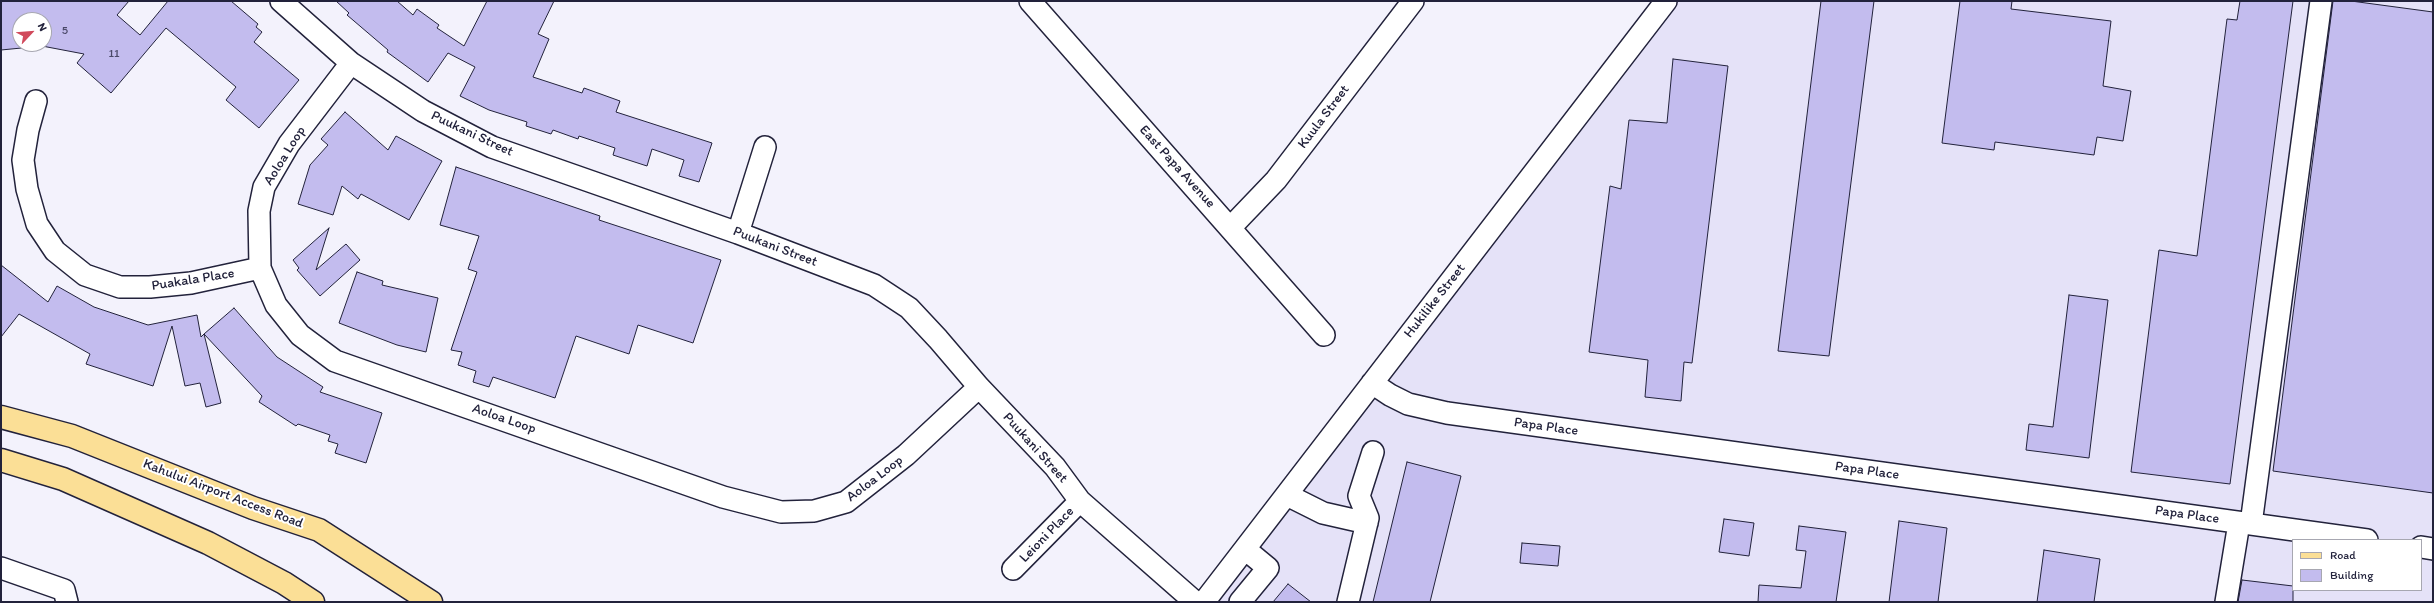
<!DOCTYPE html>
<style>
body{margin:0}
#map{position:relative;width:2434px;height:603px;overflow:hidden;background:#f3f2fc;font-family:Itim,sans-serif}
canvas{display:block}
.frame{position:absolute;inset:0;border:2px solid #22223b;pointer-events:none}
.legend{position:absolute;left:2292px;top:539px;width:130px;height:52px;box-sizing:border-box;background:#fff;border:1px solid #a7a7b1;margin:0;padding:5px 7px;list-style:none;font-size:12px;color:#22223b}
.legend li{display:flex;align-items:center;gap:8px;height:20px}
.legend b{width:20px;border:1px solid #a7a7b1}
.north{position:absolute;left:12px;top:12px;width:40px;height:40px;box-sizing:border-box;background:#fff;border:1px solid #a7a7b1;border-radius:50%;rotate:64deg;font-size:11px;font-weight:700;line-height:16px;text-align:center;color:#22223b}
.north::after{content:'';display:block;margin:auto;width:14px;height:18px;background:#d1495b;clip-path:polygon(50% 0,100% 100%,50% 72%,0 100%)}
</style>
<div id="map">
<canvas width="2434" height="603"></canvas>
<div class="frame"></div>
<ul class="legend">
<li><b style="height:5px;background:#fbdf96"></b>Road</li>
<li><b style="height:11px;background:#c3bcee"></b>Building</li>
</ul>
<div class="north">N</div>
</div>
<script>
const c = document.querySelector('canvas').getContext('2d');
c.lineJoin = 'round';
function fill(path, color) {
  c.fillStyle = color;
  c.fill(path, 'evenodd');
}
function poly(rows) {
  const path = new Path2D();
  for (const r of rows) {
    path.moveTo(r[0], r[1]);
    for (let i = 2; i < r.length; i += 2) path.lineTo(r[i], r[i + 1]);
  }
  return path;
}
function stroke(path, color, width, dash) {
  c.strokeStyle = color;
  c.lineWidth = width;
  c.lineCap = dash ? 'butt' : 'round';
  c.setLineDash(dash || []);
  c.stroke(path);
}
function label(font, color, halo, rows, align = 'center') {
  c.font = font + ' Itim,sans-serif';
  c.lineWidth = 4;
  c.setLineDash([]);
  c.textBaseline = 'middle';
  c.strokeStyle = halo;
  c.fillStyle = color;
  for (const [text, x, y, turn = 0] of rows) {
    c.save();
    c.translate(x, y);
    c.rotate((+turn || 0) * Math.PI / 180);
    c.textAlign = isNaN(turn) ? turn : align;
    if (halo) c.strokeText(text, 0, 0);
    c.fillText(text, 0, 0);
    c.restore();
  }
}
fill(poly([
 [1666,1,2433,1,2433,602,1203,602],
 [2293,540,2421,540,2421,590,2293,590]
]), '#e5e2f8');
const building = poly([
 [1,1,129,1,117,15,140,35,168,1,231,1,258,24,256,27,262,32,254,42,299,80,259,128,226,100,236,87,166,28,111,93,77,63,84,54,42,46,1,50,1,1],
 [20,20,44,20,44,44,20,44,20,20],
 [336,1,397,1,413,15,417,9,439,25,437,28,464,46,487,1,554,1,538,34,549,39,533,77,582,93,584,88,620,101,616,112,712,143,699,182,679,176,684,160,652,149,647,166,613,155,615,148,579,136,578,139,553,130,551,134,526,126,527,122,489,110,460,96,475,67,448,53,428,82,387,52,388,50,347,15,349,13,336,1],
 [1821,1,1874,1,1829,356,1778,351,1821,1],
 [1960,1,2012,1,2011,9,2111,21,2103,86,2131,91,2123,141,2097,137,2094,155,1995,142,1994,150,1942,143,1960,1],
 [2240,1,2293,1,2230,484,2131,472,2159,250,2197,256,2227,19,2237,20,2240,1],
 [2333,1,2351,1,2433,12,2433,493,2273,471,2333,1],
 [1673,59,1728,66,1692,363,1684,362,1681,401,1645,397,1648,360,1589,352,1610,186,1621,189,1629,120,1667,123,1673,59],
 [345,112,388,150,396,136,442,161,409,220,361,194,358,199,342,186,333,215,298,204,310,165,328,145,321,139,345,112],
 [456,167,600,216,599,220,721,260,693,343,638,325,629,354,576,336,555,398,493,377,489,387,473,382,476,371,458,365,462,352,451,350,477,272,468,269,479,236,440,225,456,167],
 [329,228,316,270,346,244,360,260,320,296,297,270,299,268,293,260,329,228],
 [1,265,48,302,57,286,94,307,148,325,197,315,201,337,204,334,221,403,206,407,200,383,185,386,172,326,153,386,86,364,90,354,19,314,1,337,1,265],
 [357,272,383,281,382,285,438,298,426,352,397,345,339,323,357,272],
 [2069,295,2108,300,2089,458,2026,450,2029,424,2053,427,2069,295],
 [234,308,277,357,323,387,320,392,382,413,366,463,335,453,338,444,328,441,330,435,298,424,296,426,259,402,262,396,204,334,234,308],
 [1407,462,1461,476,1430,602,1373,602,1407,462],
 [1724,519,1754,523,1749,556,1719,552,1724,519],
 [1899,521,1947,528,1938,602,1889,602,1899,521],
 [1799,526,1846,532,1836,602,1758,602,1759,585,1801,588,1806,551,1796,550,1799,526],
 [1522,543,1560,546,1558,566,1520,563,1522,543],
 [2044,550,2100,559,2094,602,2037,602,2044,550],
 [2242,580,2293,586,2293,602,2238,602,2242,580],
 [1288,584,1311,602,1273,602,1288,584]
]);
fill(building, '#c3bcee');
stroke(building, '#22223b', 1);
const minor = poly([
 [281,1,351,63,423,111,492,147,738,233,874,285,909,308,938,339,979,387,1055,467,1080,501,1195,602],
 [1030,1,1324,335],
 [351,63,289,144,264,187,259,211,260,268,276,305,300,335,335,361,723,497,781,512,814,511,846,502,906,455,979,387],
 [36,101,28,130,23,160,27,189,37,224,55,251,85,275,120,287,150,287,191,283,260,268],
 [1231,227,1276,180,1413,1],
 [738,233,765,147],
 [1372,383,1390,395,1408,404,1447,413,2367,540],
 [1287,495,1323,513,1367,523],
 [2251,524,2321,1],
 [2421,547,2433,549],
 [1,568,64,590,67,602],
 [1013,569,1080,501],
 [1204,602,1666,1],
 [1240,602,1268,568,1245,549],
 [1348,602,1368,518,1359,496,1373,452],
 [2226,602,2239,523]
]);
const major = poly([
 [1,417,72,436,253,508,319,530,431,602],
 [1,460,63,479,208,543,284,583,313,602]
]);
stroke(minor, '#22223b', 24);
stroke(major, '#22223b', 25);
stroke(minor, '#fff', 21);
stroke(major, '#fbdf96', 22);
label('12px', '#4a4868', null, [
 ["5",65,31],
 ["11",114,54]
]);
label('14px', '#22223b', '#fff', [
 ["Kuula Street",1324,117,-53],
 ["Puukani Street",472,134,25],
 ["Aoloa Loop",285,156,-58],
 ["East Papa Avenue",1177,167,48],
 ["Puukani Street",775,247,21],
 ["Puakala Place",193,280,-9],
 ["Hukilike Street",1435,301,-52],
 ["Aoloa Loop",504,419,19],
 ["Papa Place",1546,427,8],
 ["Puukani Street",1035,448,48],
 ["Papa Place",1867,471,8],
 ["Aoloa Loop",875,479,-37],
 ["Kahului Airport Access Road",223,494,21],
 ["Papa Place",2187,515,8],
 ["Leioni Place",1047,535,-46]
]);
</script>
